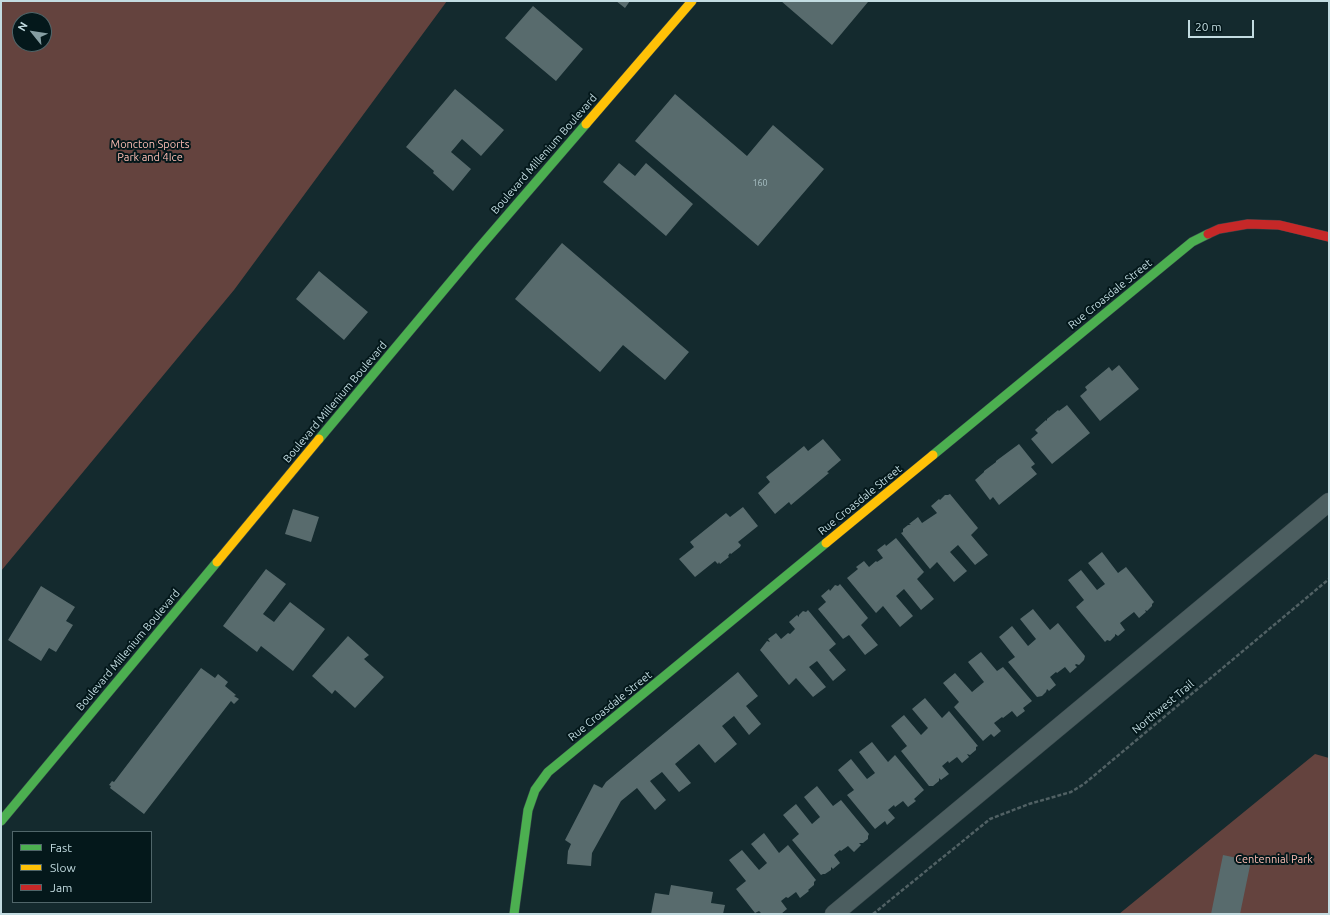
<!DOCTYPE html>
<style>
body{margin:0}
#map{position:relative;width:1330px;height:915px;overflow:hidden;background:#142a2e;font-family:Ubuntu,sans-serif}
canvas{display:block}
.frame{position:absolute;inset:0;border:2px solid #c3dce1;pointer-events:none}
.legend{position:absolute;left:12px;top:831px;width:140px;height:72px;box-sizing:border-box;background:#04181b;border:1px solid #50666a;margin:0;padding:5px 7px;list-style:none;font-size:12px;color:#c3dce1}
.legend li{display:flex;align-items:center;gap:8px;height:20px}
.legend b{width:20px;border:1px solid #50666a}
.north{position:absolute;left:12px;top:12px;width:40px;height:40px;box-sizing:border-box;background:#04181b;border:1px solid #50666a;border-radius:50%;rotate:300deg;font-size:11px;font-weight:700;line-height:16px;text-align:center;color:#c3dce1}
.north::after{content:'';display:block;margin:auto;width:14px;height:18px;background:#869ea2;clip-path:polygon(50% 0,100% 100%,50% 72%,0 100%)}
.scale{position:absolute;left:1188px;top:20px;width:66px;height:18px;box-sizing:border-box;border:2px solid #c3dce1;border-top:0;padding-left:5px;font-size:12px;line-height:14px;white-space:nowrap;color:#c3dce1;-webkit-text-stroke:3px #04181b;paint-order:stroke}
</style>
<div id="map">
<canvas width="1330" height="915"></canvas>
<div class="frame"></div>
<ul class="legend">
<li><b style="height:5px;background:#4caf50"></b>Fast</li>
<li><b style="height:5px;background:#ffc107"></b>Slow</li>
<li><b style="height:5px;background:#c62828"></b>Jam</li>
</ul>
<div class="north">N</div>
<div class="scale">20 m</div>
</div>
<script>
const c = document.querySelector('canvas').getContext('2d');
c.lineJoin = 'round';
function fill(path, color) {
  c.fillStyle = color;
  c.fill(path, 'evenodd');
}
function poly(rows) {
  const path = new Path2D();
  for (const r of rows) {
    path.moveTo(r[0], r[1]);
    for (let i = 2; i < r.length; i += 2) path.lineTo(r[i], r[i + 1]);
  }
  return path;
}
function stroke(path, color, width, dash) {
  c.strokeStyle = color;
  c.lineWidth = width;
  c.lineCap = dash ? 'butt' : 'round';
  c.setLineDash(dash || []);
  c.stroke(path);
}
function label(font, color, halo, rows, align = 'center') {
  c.font = font + ' Ubuntu,sans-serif';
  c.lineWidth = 4;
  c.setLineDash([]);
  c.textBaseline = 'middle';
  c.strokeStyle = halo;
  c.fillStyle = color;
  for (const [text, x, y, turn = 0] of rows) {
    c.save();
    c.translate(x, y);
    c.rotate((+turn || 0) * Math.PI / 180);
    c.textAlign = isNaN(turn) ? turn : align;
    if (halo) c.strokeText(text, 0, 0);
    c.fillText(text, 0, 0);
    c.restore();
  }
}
fill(poly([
 [1,1,447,1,234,290,1,571],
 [20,20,44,20,44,44,20,44],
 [1315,754,1329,758,1329,914,1119,914]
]), '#64433e');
fill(poly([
 [616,1,630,1,625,8],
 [781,1,867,1,868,2,832,45],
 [533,6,583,49,556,81,505,38],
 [455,89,504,130,481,156,462,139,451,152,471,169,453,191,433,173,434,171,406,147],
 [675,94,747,156,773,125,824,169,758,246,635,141],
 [619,163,635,176,646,163,693,204,666,236,603,182],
 [562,243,689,352,665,380,623,345,600,372,515,299],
 [319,271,368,312,344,340,296,299],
 [1119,365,1139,389,1100,421,1080,396,1087,390,1085,387,1109,367,1112,371],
 [1067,405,1090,433,1052,464,1031,439,1038,433,1035,430,1036,429,1046,420,1047,421,1047,419,1058,410,1059,411],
 [823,439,841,460,827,472,829,473,791,505,789,502,775,514,758,493,770,482,766,477,804,446,808,451],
 [1019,444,1035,464,1031,467,1037,474,999,505,993,497,990,500,975,480,984,472,984,471,996,462,996,461],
 [950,494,978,528,971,535,988,555,975,565,958,545,950,552,967,571,954,582,937,562,930,569,901,533,903,532,903,529,908,525,911,525,909,524,918,517,922,523,937,513,931,506,939,499,940,500,945,495,948,495],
 [743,507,758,526,738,542,741,545,740,547,731,554,730,553,728,556,729,557,720,564,719,562,718,564,715,561,695,577,679,559,694,547,690,542,726,513,730,517],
 [293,509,319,517,311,542,285,534],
 [896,538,924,572,917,579,934,599,921,610,904,589,896,596,913,616,900,627,883,606,876,613,847,578,858,569,856,567,864,561,869,567,876,561,877,562,883,558,877,550,885,544,886,546],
 [1102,552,1118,573,1126,567,1154,602,1152,604,1152,606,1147,611,1145,610,1146,612,1139,618,1134,612,1120,623,1125,630,1118,636,1115,634,1115,636,1110,641,1107,640,1105,642,1076,607,1084,600,1068,580,1081,570,1097,590,1105,584,1088,563],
 [266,569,286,584,263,614,274,622,290,602,325,629,293,671,261,646,257,652,223,626],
 [840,584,868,618,861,625,878,645,865,655,849,635,843,639,818,609,826,602,821,596,829,589,830,591,835,585,838,586],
 [41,586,75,607,66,621,73,625,56,652,49,648,41,661,8,640],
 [1033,609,1050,630,1058,623,1085,656,1084,660,1079,665,1076,664,1075,665,1077,667,1070,673,1065,667,1057,673,1056,672,1050,677,1056,685,1049,691,1047,689,1046,692,1042,696,1037,697,1008,662,1015,657,999,637,1012,626,1028,646,1036,639,1020,619],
 [808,610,836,644,829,650,846,670,833,681,817,661,809,667,826,687,813,697,796,678,789,685,760,650,767,641,770,642,768,639,776,633,781,639,788,633,790,634,795,629,789,622,797,615,799,617,799,615,803,611,806,612],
 [348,636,369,655,364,659,384,677,355,708,335,690,332,694,312,676],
 [981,652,997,671,1003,667,1032,701,1023,708,1025,711,1017,717,1012,711,1003,718,1002,717,994,723,1001,731,994,737,991,734,983,741,954,707,959,702,943,683,955,673,972,692,984,682,968,662],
 [201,668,215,678,218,674,228,682,225,686,236,695,234,696,239,699,234,704,231,701,144,814,110,788,111,786,109,785,112,781,114,782],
 [738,672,758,696,746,706,761,724,749,735,734,716,722,726,737,744,715,763,699,744,675,764,691,783,679,792,662,772,650,781,666,800,655,810,637,788,621,801,592,853,591,866,567,864,568,851,571,844,565,840,594,784,602,788,606,782],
 [925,698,942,718,949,711,978,746,976,747,976,750,970,755,967,754,969,757,962,763,957,757,949,763,948,761,942,766,949,774,941,780,939,778,939,781,933,786,929,786,901,751,907,746,891,726,904,715,921,735,928,728,912,709],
 [872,742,888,762,895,755,924,790,914,799,916,801,908,807,903,801,895,807,894,805,888,810,895,818,887,825,885,821,875,829,847,795,854,790,838,770,851,759,867,779,875,773,859,752],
 [817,786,833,806,841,800,869,834,868,836,868,839,863,843,859,843,861,845,854,852,848,846,841,851,840,850,834,855,840,863,833,869,831,867,831,870,825,874,823,874,821,875,792,840,799,834,783,815,796,804,812,824,820,817,804,797],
 [764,833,779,853,788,845,816,880,814,882,814,885,808,890,809,891,800,898,796,892,788,898,786,897,781,901,787,909,781,914,762,914,759,911,755,913,736,889,746,881,729,860,742,850,759,870,767,863,751,844],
 [1223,855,1251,861,1240,914,1211,914],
 [671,885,713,892,711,903,725,905,723,914,651,914,655,893,669,895]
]), '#586b6d');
const street = poly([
 [834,914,1329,502]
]);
const fast = poly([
 [319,439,479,248,586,124],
 [933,455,1192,242,1208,234],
 [1,821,217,562],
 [514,914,528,810,535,790,548,772,826,543]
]);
const slow = poly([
 [586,124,692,1],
 [826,543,933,455],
 [217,562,319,439]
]);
const jam = poly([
 [1208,234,1219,229,1248,224,1279,225,1329,237]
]);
stroke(street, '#36464a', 19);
stroke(fast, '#36464a', 10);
stroke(slow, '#36464a', 10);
stroke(jam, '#36464a', 10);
stroke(poly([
 [873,914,990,819,1029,804,1071,792,1084,784,1329,579]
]), '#516164', 2.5, [4, 2]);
stroke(street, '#4c5e60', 18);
stroke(fast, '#4caf50', 9);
stroke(slow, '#ffc107', 9);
stroke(jam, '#c62828', 9);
label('9px', '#a8c0c4', null, [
 ["160",760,183]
]);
label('11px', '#febeb4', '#04181b', [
 ["Moncton Sports",150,144],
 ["Park and 4Ice",150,157],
 ["Centennial Park",1274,859]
]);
label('11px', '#c3dce1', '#04181b', [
 ["Boulevard Millenium Boulevard",544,154,-49],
 ["Rue Croasdale Street",1110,294,-39],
 ["Boulevard Millenium Boulevard",335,402,-50],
 ["Rue Croasdale Street",860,500,-39],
 ["Boulevard Millenium Boulevard",128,650,-50],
 ["Rue Croasdale Street",610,706,-39],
 ["Northwest Trail",1163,707,-40]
]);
</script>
